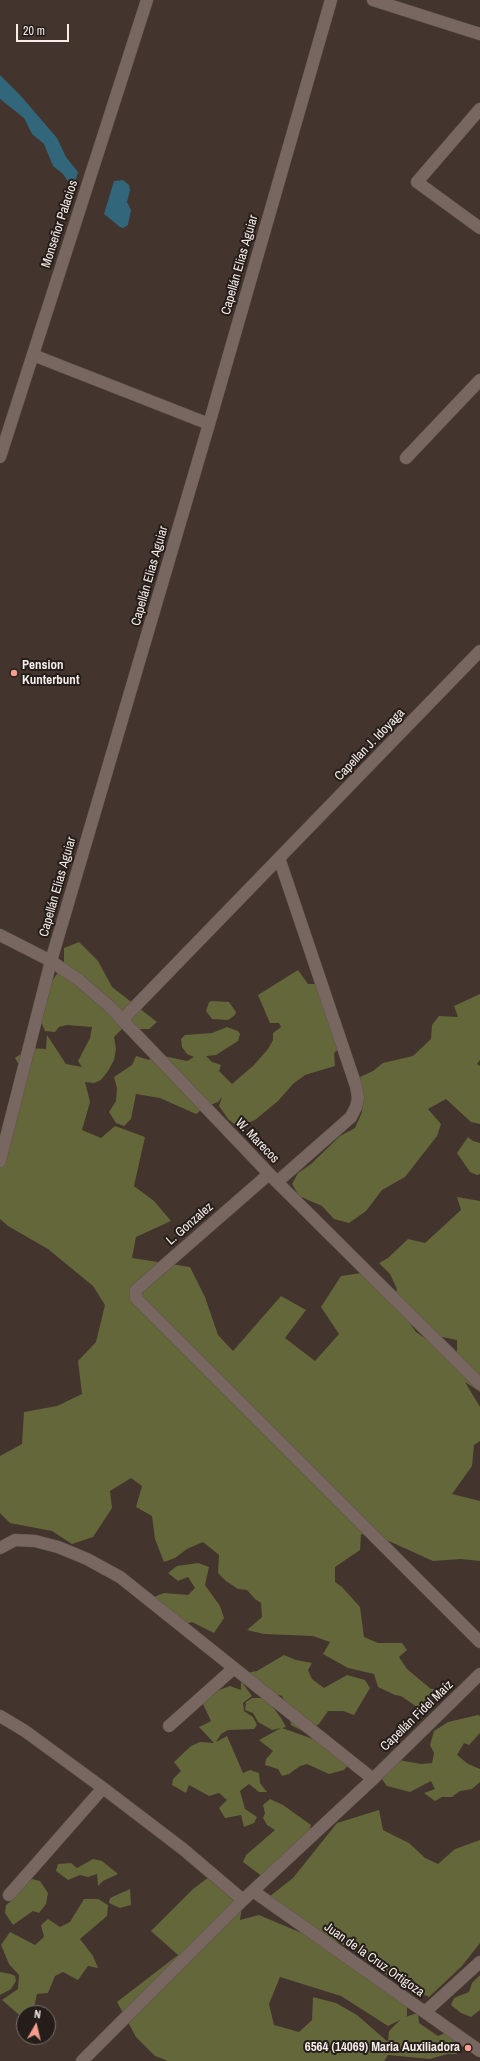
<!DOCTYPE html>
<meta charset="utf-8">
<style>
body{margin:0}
#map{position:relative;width:480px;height:2061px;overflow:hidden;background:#43342d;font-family:"Archivo Narrow",sans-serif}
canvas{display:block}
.north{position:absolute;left:16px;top:2005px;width:40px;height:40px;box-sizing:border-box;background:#241d1a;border:1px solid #78706c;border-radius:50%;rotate:8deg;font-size:11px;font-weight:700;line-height:16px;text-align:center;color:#f6ede8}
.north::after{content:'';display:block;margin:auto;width:14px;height:18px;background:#f59d8e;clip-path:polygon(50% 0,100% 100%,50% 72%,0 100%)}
.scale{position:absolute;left:16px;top:24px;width:53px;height:18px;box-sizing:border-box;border:2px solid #f6ede8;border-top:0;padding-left:5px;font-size:12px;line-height:14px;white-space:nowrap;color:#f6ede8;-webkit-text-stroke:3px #241d1a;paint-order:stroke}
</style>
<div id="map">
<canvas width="480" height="2061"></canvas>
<div class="north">N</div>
<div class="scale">20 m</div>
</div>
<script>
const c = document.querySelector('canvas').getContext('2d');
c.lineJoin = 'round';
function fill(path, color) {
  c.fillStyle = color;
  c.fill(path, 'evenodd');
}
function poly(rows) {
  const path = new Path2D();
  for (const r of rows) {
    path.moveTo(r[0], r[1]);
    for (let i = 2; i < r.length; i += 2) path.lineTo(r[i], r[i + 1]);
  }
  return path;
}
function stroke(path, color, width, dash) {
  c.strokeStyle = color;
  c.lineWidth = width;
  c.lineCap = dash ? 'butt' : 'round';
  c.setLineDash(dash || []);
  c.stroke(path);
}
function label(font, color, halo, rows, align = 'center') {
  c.font = font + ' "Archivo Narrow",sans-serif';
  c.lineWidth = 4;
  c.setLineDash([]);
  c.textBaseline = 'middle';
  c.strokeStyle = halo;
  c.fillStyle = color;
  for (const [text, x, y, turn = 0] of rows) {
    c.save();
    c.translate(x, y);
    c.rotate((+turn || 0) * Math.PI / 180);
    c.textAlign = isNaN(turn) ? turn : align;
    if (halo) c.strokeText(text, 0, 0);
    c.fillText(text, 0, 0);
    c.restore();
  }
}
fill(poly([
 [79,942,98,961,112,987,157,1022,149,1029,122,1029,114,1037,116,1049,114,1060,108,1071,101,1080,94,1083,85,1082,90,1102,82,1130,101,1138,115,1126,145,1137,134,1186,154,1201,171,1221,136,1237,132,1258,190,1267,205,1297,218,1335,233,1351,281,1296,306,1310,285,1338,315,1361,339,1334,321,1307,341,1276,368,1272,393,1299,397,1289,390,1274,379,1263,388,1258,408,1239,425,1243,461,1210,457,1197,480,1201,480,1392,465,1382,480,1407,480,1441,474,1445,472,1466,452,1494,480,1501,480,1561,461,1559,433,1561,382,1538,361,1534,360,1550,335,1567,335,1582,342,1587,360,1607,364,1637,378,1643,402,1643,407,1650,399,1657,407,1669,431,1689,441,1689,431,1702,420,1709,401,1696,395,1695,378,1687,374,1674,348,1668,323,1654,330,1642,313,1636,264,1634,247,1630,262,1617,261,1603,255,1599,247,1590,238,1589,226,1581,218,1573,219,1555,203,1542,187,1549,175,1558,164,1562,155,1539,152,1516,136,1507,142,1486,131,1478,110,1491,112,1508,93,1537,72,1544,52,1531,10,1523,0,1513,0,1456,22,1444,24,1412,57,1406,82,1394,78,1361,96,1342,105,1305,93,1286,48,1249,8,1226,0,1219,0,1161,23,1072,15,1058,29,1048,46,1049,47,1035,66,1064,82,1067,78,1061,90,1038,92,1027,67,1025,59,1027,55,1032,45,1031,40,1019,47,989,64,963,64,948],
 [403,1313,431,1342,442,1337,457,1340,457,1352,452,1363,443,1351,416,1332],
 [298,970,308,984,317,984,344,1044,334,1053,335,1066,305,1075,293,1084,278,1101,255,1120,238,1127,228,1119,219,1106,222,1097,218,1102,205,1107,196,1114,160,1098,136,1094,131,1119,124,1126,116,1123,109,1112,116,1101,117,1088,114,1077,132,1065,136,1056,149,1060,154,1054,187,1061,194,1057,187,1054,182,1047,181,1039,185,1035,212,1033,227,1027,238,1031,240,1034,238,1041,216,1055,206,1056,212,1062,221,1065,219,1071,232,1084,254,1065,268,1049,273,1040,273,1033,281,1027,279,1023,270,1023,258,995],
 [480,994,480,1060,477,1064,480,1066,480,1124,471,1122,446,1099,428,1109,441,1124,437,1136,405,1177,382,1190,366,1211,349,1223,334,1219,322,1206,299,1196,292,1184,298,1173,311,1164,340,1136,355,1128,362,1112,363,1095,360,1077,373,1071,383,1063,413,1056,431,1039,432,1025,439,1016,458,1017,454,1006],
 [212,1001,229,1002,236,1012,235,1015,228,1020,212,1019,206,1011,209,1002],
 [468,1137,473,1141,480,1143,480,1174,477,1175,470,1172,457,1153],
 [198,1563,209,1567,205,1585,220,1606,224,1618,214,1633,192,1622,180,1625,154,1597,164,1593,188,1595,195,1588,188,1577,178,1581,168,1573,177,1566],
 [284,1655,296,1660,312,1663,308,1670,312,1679,324,1688,347,1675,365,1680,370,1688,354,1715,343,1711,328,1711,319,1724,306,1733,291,1725,289,1711,282,1696,263,1691,246,1673,257,1671],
 [241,1681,252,1696,243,1703,244,1711,253,1717,257,1725,254,1729,228,1730,221,1734,216,1742,227,1736,243,1773,250,1770,259,1773,260,1783,267,1792,259,1792,249,1784,240,1791,245,1809,257,1817,254,1823,244,1827,241,1815,225,1818,219,1808,227,1800,219,1793,209,1796,189,1785,186,1793,172,1785,173,1779,181,1771,174,1762,191,1746,200,1742,214,1743,199,1727,211,1721,202,1702,219,1690,230,1686,241,1690],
 [252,1698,266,1698,281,1718,286,1727,282,1728,313,1739,349,1764,344,1770,329,1774,307,1764,300,1766,289,1774,282,1776,278,1769,265,1765,266,1759,273,1751,259,1740,281,1728,272,1730,258,1722,253,1713,245,1710,246,1702],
 [478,1715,480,1716,480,1733,469,1745,464,1743,457,1755,468,1764,480,1769,480,1782,472,1789,460,1791,452,1797,442,1797,435,1801,424,1793,435,1789,431,1781,410,1792,387,1786,381,1778,399,1760,421,1764,432,1763,434,1753,430,1745,434,1731,448,1722],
 [270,1799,283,1805,311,1825,308,1837,263,1877,243,1862,246,1855,275,1830,267,1825,263,1818,265,1813,263,1805],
 [379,1810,383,1830,409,1843,425,1858,438,1864,455,1849,480,1840,480,1943,462,1966,429,1997,395,1981,353,1950,336,1941,359,1966,407,2000,407,2016,405,2017,418,2013,419,2023,438,2036,447,2032,455,2039,457,2054,447,2054,430,2059,388,2055,384,2061,168,2061,155,2056,136,2037,117,2002,178,1955,151,1931,193,1889,209,1877,243,1900,240,1920,259,1915,304,1934,322,1933,265,1900,293,1878,337,1823],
 [280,1977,341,1996,388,2026,400,2020,389,2031,388,2042,357,2015,336,2003,313,1997,312,2020,299,2032,274,2025,269,2004],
 [93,1859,102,1861,118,1874,103,1881,98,1886,97,1874,88,1877,80,1875,68,1880,56,1871,58,1864,71,1863,77,1868],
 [32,1879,40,1881,48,1893,46,1904,39,1913,33,1911,13,1925,5,1913,6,1905,14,1899,21,1888],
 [130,1889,131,1905,120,1908,109,1903,110,1898],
 [84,1899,98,1899,108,1905,107,1916,80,1939,93,1956,98,1968,88,1966,78,1980,63,1972,55,1976,48,1993,37,1994,34,2008,31,2013,24,2013,24,2019,2,2000,18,1989,19,1975,9,1964,1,1945,10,1932,35,1945,44,1937,41,1925,48,1919,60,1927,70,1922],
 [0,1972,11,1974,15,1976,16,1981,11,1989,0,1995],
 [480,1975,480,2010,471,2017,461,2013,451,2005,454,1998,469,1992,472,1983]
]), '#63673a');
fill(poly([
 [0,75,20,95,57,138,66,157,78,172,73,189,63,174,53,166,44,144,32,134,24,118,0,99],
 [123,180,129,185,130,190,127,202,131,210,128,225,123,228,120,227,104,214,114,181]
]), '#32667a');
const street = poly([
 [373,0,480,34],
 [480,109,417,182,480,228],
 [33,355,209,424],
 [0,457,147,0],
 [406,458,480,380],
 [0,935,51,961,80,981,109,1006,277,1182,480,1384],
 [122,1020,480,651],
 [0,1161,51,961,209,424,331,0],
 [269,1174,136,1290,136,1298,480,1642],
 [277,1182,351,1117,356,1107,358,1098,356,1086,279,858],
 [0,1548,15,1540,35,1541,58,1547,87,1559,120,1577,373,1779],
 [0,1716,25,1731,103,1788,183,1849,243,1900],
 [169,1726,234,1668],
 [253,1891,480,2051],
 [9,1895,103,1788],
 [425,2012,480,1962],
 [82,2061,243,1900,373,1779,480,1674]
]);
stroke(street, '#5e524c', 13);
stroke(street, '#786760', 12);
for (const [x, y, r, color] of [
 [14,673,4,"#f59d8e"],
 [468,2048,4,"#f59d8e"]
]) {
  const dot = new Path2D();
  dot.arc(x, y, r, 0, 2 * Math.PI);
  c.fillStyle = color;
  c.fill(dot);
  stroke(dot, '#241d1a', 1.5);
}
label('13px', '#f6ede8', '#241d1a', [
 ["Monseñor Palacios",60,224,-72],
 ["Capellán Elias Aguiar",240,265,-74],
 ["Capellán Elias Aguiar",150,576,-74],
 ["Capellan J. Idoyaga",370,745,-46],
 ["Capellán Elias Aguiar",58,887,-74],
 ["W. Marecos",257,1141,46],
 ["L. Gonzalez",190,1224,-41],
 ["Capellán Fidel Maíz",417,1716,-44],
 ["Juan de la Cruz Ortigoza",374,1960,35]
]);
label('bold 13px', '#f6ede8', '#241d1a', [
 ["Pension",22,666],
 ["Kunterbunt",22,681],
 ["6564 (14069) Maria Auxiliadora",460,2048,"right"]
], 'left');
</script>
